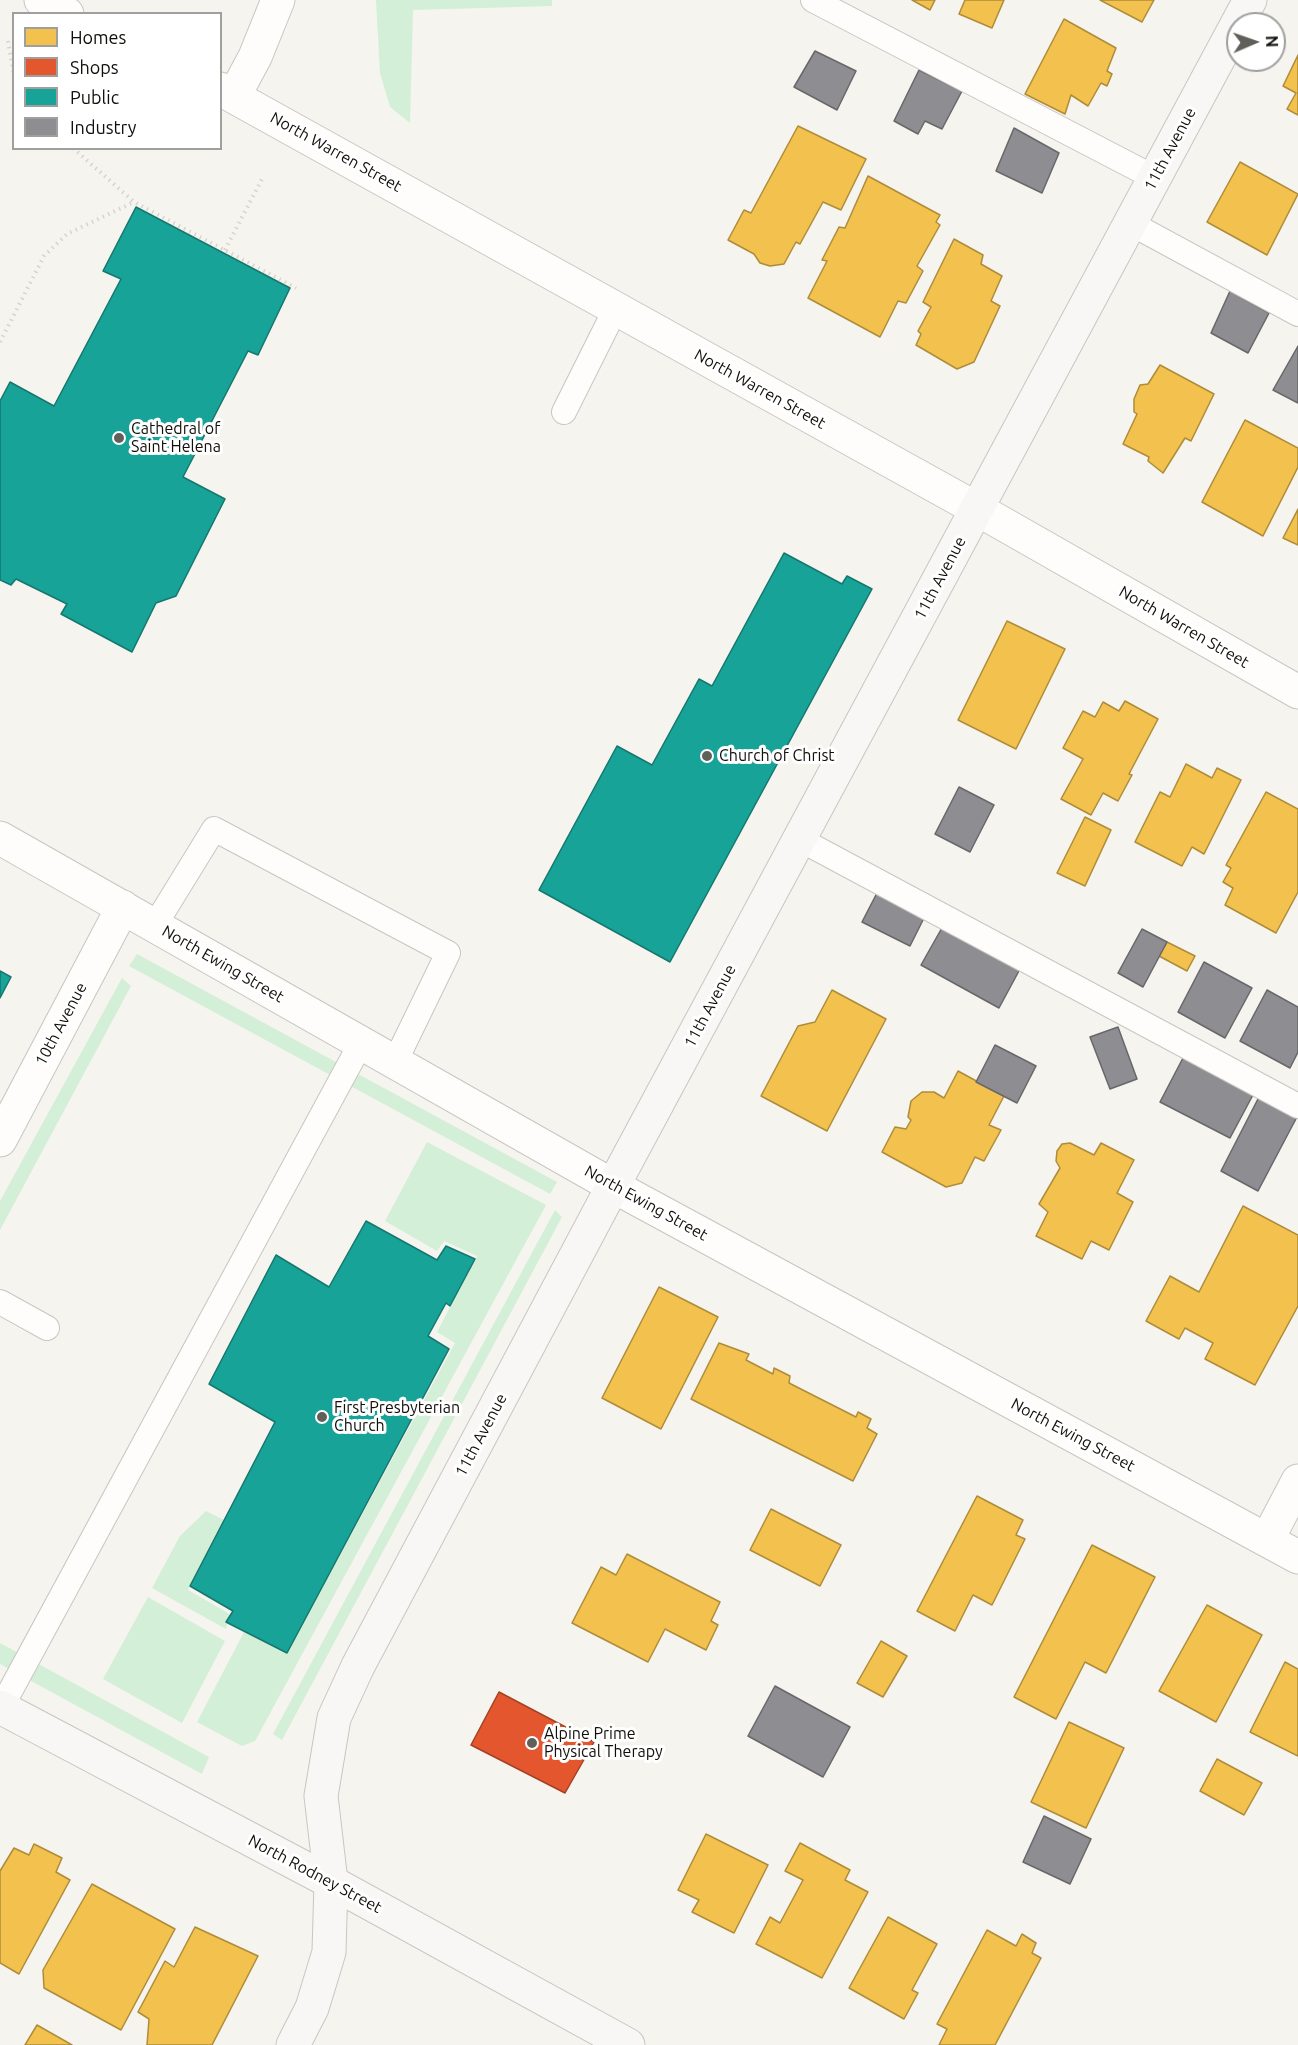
<!DOCTYPE html>
<style>
body{margin:0}
#map{position:relative;width:1298px;height:2045px;overflow:hidden;background:#f6f4ee;font-family:Ubuntu,sans-serif}
canvas{display:block}
.legend{position:absolute;left:12px;top:12px;width:210px;height:138px;box-sizing:border-box;background:#fff;border:2px solid #9f9f9d;margin:0;padding:8px 10px;list-style:none;font-size:18px;color:#100f0b}
.legend li{display:flex;align-items:center;gap:12px;height:30px}
.legend b{width:30px;border:2px solid #9f9f9d}
.north{position:absolute;left:1226px;top:12px;width:60px;height:60px;box-sizing:border-box;background:#fff;border:2px solid #9f9f9d;border-radius:50%;rotate:88deg;font-size:16px;font-weight:700;line-height:24px;text-align:center;color:#100f0b}
.north::after{content:'';display:block;margin:auto;width:21px;height:27px;background:#605f5a;clip-path:polygon(50% 0,100% 100%,50% 72%,0 100%)}
</style>
<div id="map">
<canvas width="1298" height="2045"></canvas>
<ul class="legend">
<li><b style="height:16px;background:#f2c14e"></b>Homes</li>
<li><b style="height:16px;background:#e4572e"></b>Shops</li>
<li><b style="height:16px;background:#17a398"></b>Public</li>
<li><b style="height:16px;background:#8d8d92"></b>Industry</li>
</ul>
<div class="north">N</div>
</div>
<script>
const c = document.querySelector('canvas').getContext('2d');
c.lineJoin = 'round';
function fill(path, color) {
  c.fillStyle = color;
  c.fill(path, 'evenodd');
}
function poly(rows) {
  const path = new Path2D();
  for (const r of rows) {
    path.moveTo(r[0], r[1]);
    for (let i = 2; i < r.length; i += 2) path.lineTo(r[i], r[i + 1]);
  }
  return path;
}
function stroke(path, color, width, dash) {
  c.strokeStyle = color;
  c.lineWidth = width;
  c.lineCap = dash ? 'butt' : 'round';
  c.setLineDash(dash || []);
  c.stroke(path);
}
function label(font, color, halo, rows, align = 'center') {
  c.font = font + ' Ubuntu,sans-serif';
  c.lineWidth = 6;
  c.setLineDash([]);
  c.textBaseline = 'middle';
  c.strokeStyle = halo;
  c.fillStyle = color;
  for (const [text, x, y, turn = 0] of rows) {
    c.save();
    c.translate(x, y);
    c.rotate((+turn || 0) * Math.PI / 180);
    c.textAlign = isNaN(turn) ? turn : align;
    if (halo) c.strokeText(text, 0, 0);
    c.fillText(text, 0, 0);
    c.restore();
  }
}
fill(poly([
 [376,0,552,0,552,6,413,10,410,123,390,107,380,73],
 [137,954,557,1182,550,1194,129,966],
 [122,978,131,986,0,1230,0,1201],
 [427,1142,546,1205,255,1741,242,1746,197,1722,244,1632,227,1624,226,1629,152,1588,180,1536,206,1511,224,1520,188,1590,228,1613,249,1634,287,1653,455,1343,437,1332,477,1256,444,1241,437,1251,385,1221],
 [555,1210,562,1217,282,1740,273,1734],
 [148,1597,225,1641,182,1723,103,1679],
 [0,1643,209,1757,202,1774,0,1664]
]), '#d3efd7');
const homes = poly([
 [912,0,935,0,930,10,912,0],
 [965,0,1004,0,992,28,959,14,965,0],
 [1100,0,1154,0,1142,22,1100,0],
 [1064,19,1116,48,1107,71,1112,74,1107,86,1101,83,1088,106,1071,95,1065,114,1025,94,1064,19],
 [1298,55,1298,115,1287,109,1296,93,1283,86,1298,55],
 [798,126,866,159,841,210,823,202,800,244,796,242,784,264,770,266,760,263,754,254,728,240,744,210,751,213,798,126],
 [1240,162,1298,194,1267,255,1207,222,1240,162],
 [868,176,940,215,936,222,940,225,917,266,923,271,906,303,898,301,880,337,808,298,827,261,822,260,839,227,845,228,868,176],
 [954,239,983,255,981,264,1002,276,991,301,1000,306,974,362,957,369,916,345,921,334,918,331,931,307,923,302,954,239],
 [1160,365,1214,394,1191,441,1185,438,1163,473,1148,461,1149,457,1123,444,1137,414,1134,412,1134,399,1140,385,1148,384,1160,365],
 [1245,420,1298,448,1298,467,1263,536,1202,502,1245,420],
 [1298,509,1298,545,1283,538,1298,509],
 [1007,621,1065,649,1016,749,958,720,1007,621],
 [1125,701,1158,719,1129,774,1132,775,1118,801,1103,793,1091,815,1061,799,1083,759,1063,748,1083,711,1095,717,1103,702,1119,711,1125,701],
 [1186,764,1212,778,1217,768,1241,780,1204,854,1192,847,1182,866,1135,842,1160,792,1170,797,1186,764],
 [1266,792,1298,809,1298,892,1276,933,1225,905,1233,888,1223,882,1231,868,1226,865,1266,792],
 [1085,817,1111,830,1085,886,1057,873,1085,817],
 [1167,942,1195,956,1187,971,1159,956,1167,942],
 [832,990,886,1019,827,1131,761,1096,798,1026,815,1022,832,990],
 [958,1071,1004,1096,989,1125,1001,1130,984,1161,975,1157,962,1183,946,1187,882,1152,895,1127,906,1129,911,1120,908,1117,911,1101,922,1092,934,1092,944,1098,958,1071],
 [1070,1143,1094,1155,1101,1143,1134,1160,1117,1193,1133,1202,1109,1250,1091,1241,1082,1259,1036,1236,1048,1212,1039,1204,1060,1168,1056,1161,1057,1151,1062,1144,1070,1143],
 [1243,1206,1298,1235,1298,1306,1255,1385,1205,1359,1213,1343,1185,1328,1179,1339,1146,1321,1170,1276,1199,1292,1243,1206],
 [659,1287,718,1317,661,1429,602,1398,659,1287],
 [719,1343,749,1354,746,1360,773,1374,774,1368,790,1376,789,1383,856,1417,858,1412,871,1419,867,1428,877,1434,853,1481,691,1399,719,1343],
 [977,1496,1023,1520,1016,1535,1025,1539,992,1605,973,1595,955,1631,917,1611,977,1496],
 [771,1509,841,1545,820,1586,750,1550,771,1509],
 [1092,1545,1155,1577,1106,1673,1085,1662,1056,1719,1014,1697,1092,1545],
 [627,1554,720,1602,711,1621,718,1625,706,1650,665,1629,648,1662,572,1623,601,1567,616,1575,627,1554],
 [1207,1605,1262,1635,1216,1722,1159,1691,1207,1605],
 [881,1641,907,1656,883,1697,857,1683,881,1641],
 [1285,1662,1298,1669,1298,1756,1250,1732,1285,1662],
 [1069,1722,1124,1748,1086,1828,1031,1802,1069,1722],
 [1217,1759,1262,1783,1244,1815,1200,1791,1217,1759],
 [706,1834,768,1865,734,1933,692,1912,699,1900,678,1890,706,1834],
 [800,1843,850,1870,845,1880,868,1892,822,1978,756,1944,770,1917,780,1923,803,1880,785,1871,800,1843],
 [34,1844,62,1858,56,1872,70,1880,19,1974,0,1963,0,1871,14,1848,29,1855,34,1844],
 [92,1884,175,1929,121,2030,44,1988,43,1970,92,1884],
 [888,1917,937,1944,912,1990,918,1993,904,2019,849,1988,888,1917],
 [195,1927,258,1956,212,2045,147,2045,149,2019,138,2012,165,1961,174,1967,195,1927],
 [987,1930,1016,1946,1022,1934,1036,1943,1032,1953,1041,1958,995,2045,939,2045,947,2029,937,2024,987,1930],
 [37,2025,72,2045,25,2045,37,2025]
]);
fill(homes, '#f2c14e');
stroke(homes, '#ae8c3a', 1.5);
const shops = poly([
 [499,1692,594,1742,565,1793,471,1745,499,1692]
]);
fill(shops, '#e4572e');
stroke(shops, '#a44124', 1.5);
const public = poly([
 [136,207,290,288,258,355,248,351,183,477,225,499,176,596,156,603,132,652,61,614,67,604,16,579,11,585,0,580,0,401,10,382,54,406,121,279,103,271,136,207],
 [784,553,842,584,847,576,872,589,670,962,539,890,617,746,652,765,699,679,712,686,784,553],
 [0,971,11,977,0,998,0,971],
 [366,1221,437,1260,446,1246,475,1259,450,1306,446,1303,428,1336,449,1349,287,1653,226,1622,233,1611,190,1586,275,1422,209,1384,276,1255,329,1287,366,1221]
]);
fill(public, '#17a398');
stroke(public, '#15776e', 1.5);
const industry = poly([
 [815,51,856,71,837,110,794,87,815,51],
 [919,70,962,91,942,129,925,121,918,134,894,121,919,70],
 [1014,128,1059,153,1042,193,996,171,1014,128],
 [1230,291,1269,313,1248,353,1211,333,1230,291],
 [1298,346,1298,403,1273,390,1298,346],
 [959,787,994,805,970,852,935,834,959,787],
 [879,889,926,914,910,946,862,922,879,889],
 [943,926,1020,969,999,1008,921,965,943,926],
 [1142,929,1167,942,1143,987,1118,973,1142,929],
 [1204,962,1252,988,1225,1038,1178,1012,1204,962],
 [1267,990,1298,1007,1298,1052,1290,1068,1240,1041,1267,990],
 [1118,1027,1137,1079,1110,1089,1090,1037,1118,1027],
 [995,1045,1036,1066,1017,1103,976,1082,995,1045],
 [1184,1056,1254,1093,1230,1138,1160,1102,1184,1056],
 [1260,1095,1298,1115,1258,1191,1221,1171,1260,1095],
 [775,1686,850,1727,823,1777,748,1736,775,1686],
 [1044,1816,1091,1839,1070,1884,1023,1862,1044,1816]
]);
fill(industry, '#8d8d92');
stroke(industry, '#68676a', 1.5);
const lane = poly([
 [813,0,1155,178],
 [1130,223,1298,314],
 [564,412,616,308],
 [799,839,1298,1106],
 [155,925,214,829,448,953,395,1062],
 [0,1302,47,1328],
 [1,1708,361,1043]
]);
const street = poly([
 [41,0,67,14],
 [220,89,977,509,1298,692],
 [234,96,255,57,278,0],
 [0,838,613,1186,1298,1557],
 [0,1140,123,907],
 [1267,1540,1298,1481]
]);
const secondary = poly([
 [0,1707,331,1882,628,2045],
 [293,2045,312,2008,329,1952,331,1882,321,1796,334,1718,358,1666,613,1186,1250,0]
]);
stroke(lane, '#c8c6c1', 26);
stroke(street, '#c8c6c1', 35);
stroke(secondary, '#c8c6c1', 35);
stroke(poly([
 [8,41,14,75],
 [73,148,134,202,296,288],
 [225,250,263,177],
 [0,342,44,256,67,234,134,202]
]), '#d5d4d2', 4, [1.5, 4.5]);
stroke(lane, '#fefdfc', 24);
stroke(street, '#fefdfc', 33);
stroke(secondary, '#f9f7f6', 33);
for (const [x, y, r, color] of [
 [119,438,6,"#605f5a"],
 [707,756,6,"#605f5a"],
 [322,1417,6,"#605f5a"],
 [532,1743,6,"#605f5a"]
]) {
  const dot = new Path2D();
  dot.arc(x, y, r, 0, 2 * Math.PI);
  c.fillStyle = color;
  c.fill(dot);
  stroke(dot, '#fff', 2);
}
label('16px', '#100f0b', '#fff', [
 ["11th Avenue",1170,149,-62],
 ["North Warren Street",336,152,29],
 ["North Warren Street",760,389,29],
 ["11th Avenue",940,578,-62],
 ["North Warren Street",1184,627,30],
 ["North Ewing Street",223,964,30],
 ["11th Avenue",710,1006,-62],
 ["10th Avenue",61,1024,-62],
 ["North Ewing Street",646,1203,29],
 ["11th Avenue",481,1435,-62],
 ["North Ewing Street",1073,1435,28],
 ["North Rodney Street",315,1874,28]
]);
label('16px', '#100f0b', '#fff', [
 ["Cathedral of",131,429],
 ["Saint Helena",131,447],
 ["Church of Christ",719,756],
 ["First Presbyterian",334,1408],
 ["Church",334,1426],
 ["Alpine Prime",544,1734],
 ["Physical Therapy",544,1752]
], 'left');
</script>
